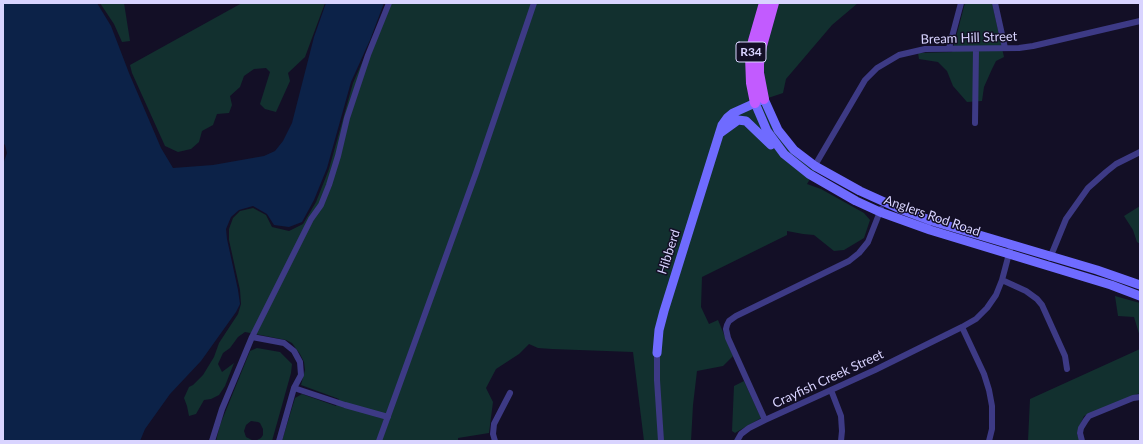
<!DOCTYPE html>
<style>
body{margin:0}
#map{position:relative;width:1143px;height:444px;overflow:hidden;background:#130f26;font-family:Lato,sans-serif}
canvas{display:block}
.frame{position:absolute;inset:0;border:4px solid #d9d4ff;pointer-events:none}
</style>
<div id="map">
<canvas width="1143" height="444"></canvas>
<div class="frame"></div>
</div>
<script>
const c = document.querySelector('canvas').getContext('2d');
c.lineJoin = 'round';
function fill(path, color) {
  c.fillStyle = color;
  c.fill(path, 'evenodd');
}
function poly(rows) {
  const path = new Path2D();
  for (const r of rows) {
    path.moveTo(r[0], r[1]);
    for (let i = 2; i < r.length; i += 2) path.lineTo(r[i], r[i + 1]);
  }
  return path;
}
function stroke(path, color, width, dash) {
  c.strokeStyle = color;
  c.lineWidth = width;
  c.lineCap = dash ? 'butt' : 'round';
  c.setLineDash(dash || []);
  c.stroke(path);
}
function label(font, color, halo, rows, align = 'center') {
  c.font = font + ' Lato,sans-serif';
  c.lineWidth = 3;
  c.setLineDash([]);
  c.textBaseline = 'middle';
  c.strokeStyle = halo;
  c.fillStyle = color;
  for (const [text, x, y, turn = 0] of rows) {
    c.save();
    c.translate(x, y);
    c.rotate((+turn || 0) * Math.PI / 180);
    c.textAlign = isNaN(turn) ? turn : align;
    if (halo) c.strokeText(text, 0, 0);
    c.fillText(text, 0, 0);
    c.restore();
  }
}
fill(poly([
 [100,3,124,3,130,41,122,42,114,24],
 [242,3,325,3,305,57,288,73,290,81,276,112,265,109,260,104,270,72,266,68,254,69,244,76,240,87,230,96,232,105,229,113,217,114,213,125,202,131,199,142,191,149,178,152,165,146,132,73,130,65],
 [386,3,858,3,832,25,786,79,783,93,768,98,777,122,797,149,819,164,807,184,821,189,864,213,870,220,864,238,844,250,834,251,814,235,803,234,787,231,787,235,702,277,701,307,709,324,718,320,733,356,723,366,697,371,693,405,691,441,644,441,633,352,552,349,538,348,529,344,519,354,496,369,486,388,493,402,489,433,458,438,458,441,282,441,295,398,302,394,336,406,339,399,301,385,305,370,304,362,300,354,292,343,286,340,245,332,238,337,230,348,223,353,218,364,222,372,234,363,225,386,219,395,211,399,204,400,196,414,189,416,187,406,184,398,189,387,193,385,203,375,214,357,219,343,238,314,241,304,240,290,229,240,229,229,233,218,240,211,253,208,266,215,272,227,289,231,303,224,316,202,329,169,353,83,372,40],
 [965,3,992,3,1004,57,996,61,992,69,984,87,982,101,967,102,953,86,947,71,938,62,919,59,918,53,952,52],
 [1140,206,1140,244,1137,242,1133,230,1124,216],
 [1115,296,1140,303,1140,337,1134,317,1118,316],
 [257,348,280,352,292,364,291,373,272,441,216,441,220,425,250,351],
 [251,421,258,422,260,423,263,429,263,435,261,438,255,441,252,440,246,437,244,431,246,425],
 [1140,349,1140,393,1084,416,1080,425,1077,434,1080,441,1028,441,1030,399],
 [744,381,761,418,735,433,732,431,734,386]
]), '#12302f');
fill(poly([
 [3,3,97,3,111,26,129,73,161,148,173,168,213,165,264,156,275,151,283,141,292,123,314,37,326,3,384,3,370,40,351,82,327,168,314,200,302,222,289,227,274,225,267,214,253,206,239,210,231,217,226,229,227,239,238,290,240,304,236,312,201,361,170,394,145,429,140,441,3,441,3,164,7,153,5,145,3,143]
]), '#0c2248');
stroke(poly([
 [995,3,1005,48],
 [949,48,961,3],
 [975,123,976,49],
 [814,167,865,80,877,68,899,55,925,49,1019,48,1033,46,1140,21],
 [881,209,868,242,859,253,849,261,736,316,729,321,727,325,726,329,728,338,765,420,875,370,962,327,976,319,987,308,996,295,1002,280,1010,250],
 [1050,258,1066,219,1088,188,1106,172,1116,164,1140,152],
 [1002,280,1026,291,1037,299,1042,305,1065,356,1067,369],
 [962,327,984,374,989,390,992,406,992,429,989,441],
 [252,337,284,343,294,351,300,362,301,375,294,388,279,441],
 [657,353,657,380,661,441],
 [294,388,345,405,388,417],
 [831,390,841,416,842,431,841,441],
 [212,441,222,409,252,337,311,219,321,205,329,185,338,156,347,118,368,55,389,3],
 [379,441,476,173,534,3],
 [495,441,493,434,494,424,510,393],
 [737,441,741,434,749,428,765,420],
 [1082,441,1080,433,1081,428,1086,420,1089,416,1133,398,1140,397]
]), '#3d3a85', 6);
stroke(poly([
 [755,103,767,131,784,154,809,174,856,201,880,212,930,230,1111,285,1140,296],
 [720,133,738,120,746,121,771,145],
 [657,353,659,330,664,311,722,125,727,118,733,113,764,99,778,130,794,150,815,166,860,191,900,209,932,221,1097,270,1140,285]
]), '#6f6bff', 9);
stroke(poly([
 [764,99,759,73,759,64,762,46,774,3],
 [755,103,751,83,750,56,753,41,764,3]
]), '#c25bff', 10);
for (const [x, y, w] of [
 [751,52,30]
]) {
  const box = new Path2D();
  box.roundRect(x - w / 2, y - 10, w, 20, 3);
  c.fillStyle = '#130f26';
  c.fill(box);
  stroke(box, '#d9d4ff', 1);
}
label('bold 12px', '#d9d4ff', null, [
 ["R34",751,52]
]);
label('13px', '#d9d4ff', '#130f26', [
 ["Bream Hill Street",969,38,-2],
 ["Anglers Rod Road",932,216,19],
 ["Hibberd",669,252,-72],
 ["Crayfish Creek Street",828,379,-25]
]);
</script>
